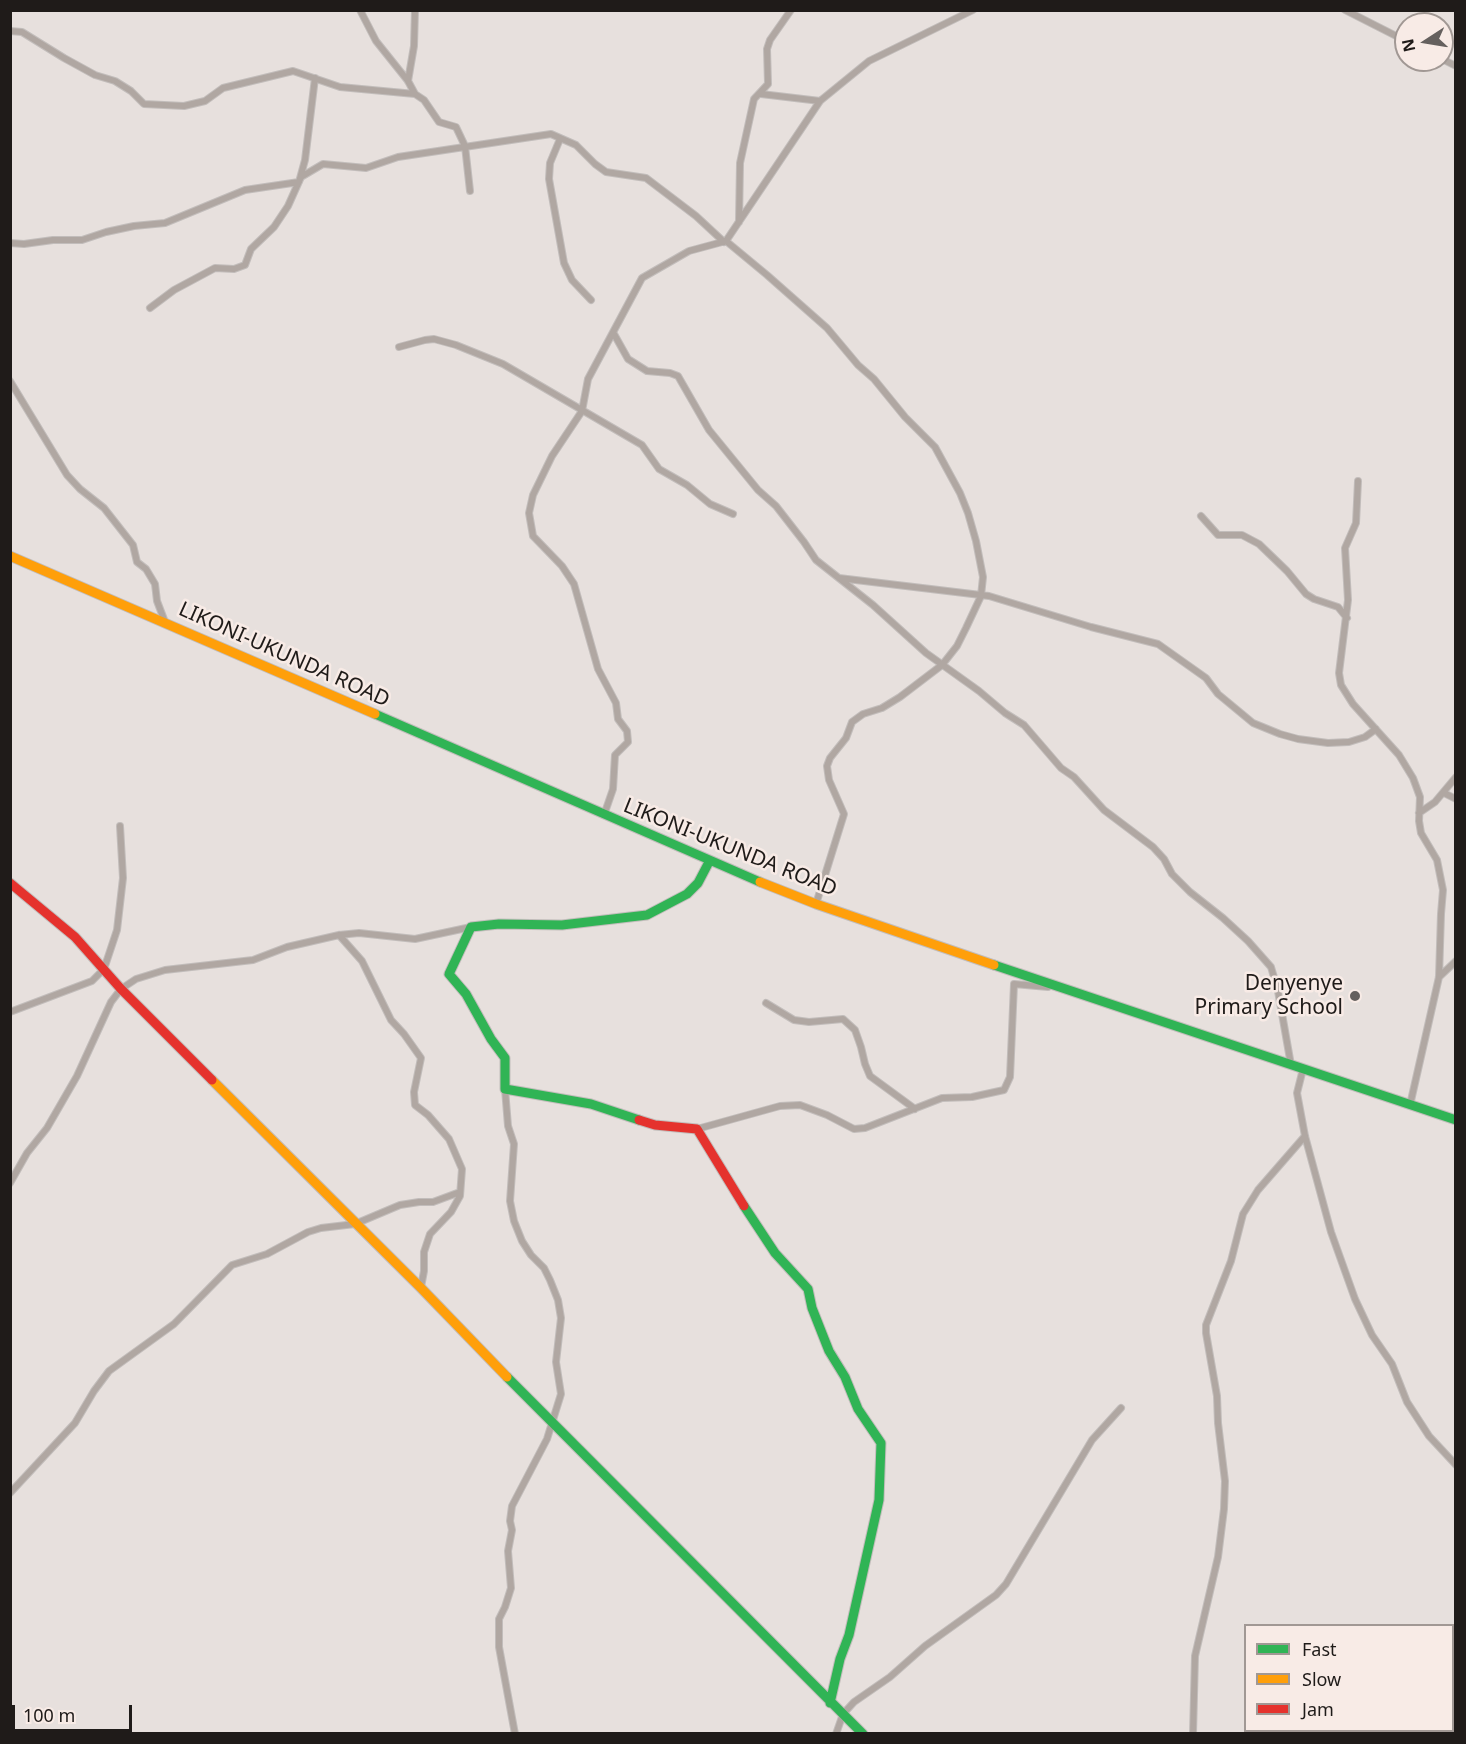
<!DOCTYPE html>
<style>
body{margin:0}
#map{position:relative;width:1466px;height:1744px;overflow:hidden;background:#e7e0dd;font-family:"Noto Sans",sans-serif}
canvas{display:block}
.frame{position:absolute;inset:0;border:12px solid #1f1b19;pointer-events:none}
.legend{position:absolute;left:1244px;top:1624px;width:210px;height:108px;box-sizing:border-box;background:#f8ebe6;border:2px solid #a19894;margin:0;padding:8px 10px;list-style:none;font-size:18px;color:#1f1b19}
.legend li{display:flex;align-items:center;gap:12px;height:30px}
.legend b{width:30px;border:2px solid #a19894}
.north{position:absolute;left:1394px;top:12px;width:60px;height:60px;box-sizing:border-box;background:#f8ebe6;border:2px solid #a19894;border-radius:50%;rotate:258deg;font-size:16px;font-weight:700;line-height:24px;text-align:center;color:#1f1b19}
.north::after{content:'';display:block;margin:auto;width:21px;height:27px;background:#65605e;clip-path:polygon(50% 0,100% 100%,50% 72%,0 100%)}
.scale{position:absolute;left:12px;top:1705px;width:120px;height:27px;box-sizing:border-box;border:3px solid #1f1b19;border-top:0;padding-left:8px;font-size:18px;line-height:21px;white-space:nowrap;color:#1f1b19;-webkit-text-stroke:4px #f8ebe6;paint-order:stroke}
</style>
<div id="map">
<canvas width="1466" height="1744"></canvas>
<div class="frame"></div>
<ul class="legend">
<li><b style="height:8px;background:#30b455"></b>Fast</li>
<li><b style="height:8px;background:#ff9f0a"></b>Slow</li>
<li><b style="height:8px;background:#e5322d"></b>Jam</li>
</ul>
<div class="north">N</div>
<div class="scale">100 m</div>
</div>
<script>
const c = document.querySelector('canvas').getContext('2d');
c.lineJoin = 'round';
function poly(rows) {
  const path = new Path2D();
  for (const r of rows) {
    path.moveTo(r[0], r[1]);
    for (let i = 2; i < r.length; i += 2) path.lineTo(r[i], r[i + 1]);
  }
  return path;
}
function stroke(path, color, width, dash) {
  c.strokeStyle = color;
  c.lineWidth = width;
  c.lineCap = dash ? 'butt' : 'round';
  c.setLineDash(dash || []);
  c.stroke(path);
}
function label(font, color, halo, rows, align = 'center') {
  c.font = font + ' "Noto Sans",sans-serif';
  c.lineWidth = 5;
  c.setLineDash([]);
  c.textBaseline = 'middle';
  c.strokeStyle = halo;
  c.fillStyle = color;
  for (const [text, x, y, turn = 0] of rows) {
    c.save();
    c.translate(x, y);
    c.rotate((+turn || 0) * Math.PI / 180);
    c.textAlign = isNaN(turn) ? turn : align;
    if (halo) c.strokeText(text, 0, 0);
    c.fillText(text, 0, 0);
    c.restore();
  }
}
const street = poly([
 [360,10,376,41,408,81,415,94],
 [1345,10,1406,41],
 [10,31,22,32,64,58,95,75,115,81,131,91,144,104,184,106,205,101,223,88,293,71,340,87,415,94,424,100,439,122,456,127,465,146,470,191],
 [1442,59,1456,66],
 [408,81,414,46,415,10],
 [761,94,820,101],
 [560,139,550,163,549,179,564,263,572,280,591,300],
 [739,222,740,163,754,99,768,84,767,49,770,40,791,10],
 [726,241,767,275,827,328,858,365,874,379,905,417,935,447,960,493,968,513,976,541,983,577,981,596,966,628,957,646,942,665,900,697,882,708,863,714,852,722,846,738,830,758,827,766,829,780,844,814,816,904],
 [10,243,24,244,53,240,82,240,106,232,134,226,165,223,245,190,299,182,305,160,315,78],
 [150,308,174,290,215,268,234,269,245,265,251,249,274,227,288,206,301,177,323,164,366,168,398,157,551,134,576,145,595,164,606,172,646,178,696,216,724,242],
 [614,334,628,359,647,371,670,373,678,376,709,430,758,490,776,506,804,542,816,560,873,605,926,653,979,691,1005,713,1024,725,1061,768,1074,777,1104,810,1153,847,1164,859,1172,874,1190,892,1223,918,1248,941,1271,967,1278,991,1291,1065],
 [399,347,425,340,434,339,456,345,503,364,642,445,659,469,687,485,710,504,733,514],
 [10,381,67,475,80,489,104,508,133,545,137,562,146,569,155,584,157,601,165,622],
 [1358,481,1356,523,1345,548,1348,600,1339,673,1341,685,1353,704,1399,755,1413,778,1420,797,1419,821,1421,833,1437,860,1443,890,1441,914,1439,977,1410,1105],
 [1201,516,1218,535,1242,535,1259,544,1287,571,1306,594,1314,599,1338,607,1347,618],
 [839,578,989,596,1091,627,1158,644,1206,678,1218,694,1253,723,1280,734,1298,739,1328,743,1349,742,1365,737,1376,729],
 [1444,793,1456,799],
 [1419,813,1435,802,1456,777],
 [604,815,613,789,615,755,628,742,627,731,618,719,616,703,598,669,574,584,562,566,533,536,529,513,533,495,552,456,582,411,588,379,642,278,689,251,726,241,820,101,869,61,973,10],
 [339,935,362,961,391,1020,404,1034,421,1058,414,1092,415,1105,428,1115,449,1139,462,1169,460,1196,451,1212,430,1234,424,1252,424,1271,421,1287],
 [1439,977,1456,961],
 [766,1003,794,1020,809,1022,843,1019,855,1030,861,1047,865,1064,870,1076,915,1109],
 [10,1012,92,981,104,969,117,930,123,878,120,826],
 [1303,1069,1297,1093,1305,1136,1331,1232,1355,1299,1372,1335,1392,1364,1407,1402,1429,1436,1456,1465],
 [505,1089,508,1126,514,1144,510,1201,514,1221,522,1241,531,1255,544,1268,550,1280,558,1300,561,1318,556,1362,561,1394,547,1439,512,1506,510,1521,512,1530,508,1551,511,1588,505,1607,499,1619,499,1647,515,1734],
 [697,1129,780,1106,800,1105,827,1115,854,1129,865,1128,942,1098,972,1097,1004,1090,1010,1077,1014,984,1048,987],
 [10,1183,27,1153,47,1128,77,1076,111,1002,121,989,136,979,165,970,253,960,287,947,339,935,359,933,415,939,471,927],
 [10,1493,75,1423,94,1391,109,1371,174,1324,232,1265,267,1254,308,1232,321,1228,355,1224,400,1205,419,1202,433,1202,460,1192],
 [836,1734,843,1714,854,1702,890,1677,925,1646,996,1595,1006,1584,1092,1440,1121,1408],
 [1193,1734,1195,1656,1218,1557,1224,1509,1225,1481,1218,1423,1217,1396,1206,1333,1206,1325,1231,1261,1243,1214,1258,1190,1305,1136]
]);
const fast = poly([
 [375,714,760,882],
 [994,965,1456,1120],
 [639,1120,591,1104,505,1089,505,1058,491,1039,466,994,449,974,471,927,499,924,562,925,647,915,687,894,698,883,709,862],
 [744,1206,775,1253,808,1289,812,1308,829,1351,845,1377,858,1409,881,1443,879,1500,849,1635,840,1659,830,1703],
 [507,1377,863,1734]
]);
const slow = poly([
 [10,556,375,714],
 [760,882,816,904,994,965],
 [212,1080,421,1288,507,1377]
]);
const jam = poly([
 [10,883,75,937,121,989,212,1080],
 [639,1120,655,1125,697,1129,744,1206]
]);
stroke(street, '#c2bdbb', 8);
stroke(fast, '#c2bdbb', 11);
stroke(slow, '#c2bdbb', 11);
stroke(jam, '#c2bdbb', 11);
stroke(street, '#b0a7a2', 6);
stroke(fast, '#30b455', 9);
stroke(slow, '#ff9f0a', 9);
stroke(jam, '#e5322d', 9);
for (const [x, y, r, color] of [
 [1355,996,6,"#65605e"]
]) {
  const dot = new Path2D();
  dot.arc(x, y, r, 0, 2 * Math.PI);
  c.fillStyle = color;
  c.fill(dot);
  stroke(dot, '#f8ebe6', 2);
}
label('21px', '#1f1b19', '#f8ebe6', [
 ["LIKONI-UKUNDA ROAD",284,655,24],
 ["LIKONI-UKUNDA ROAD",730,848,22]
]);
label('21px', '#1f1b19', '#f8ebe6', [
 ["Denyenye",1343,984],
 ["Primary School",1343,1008]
], 'right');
</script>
